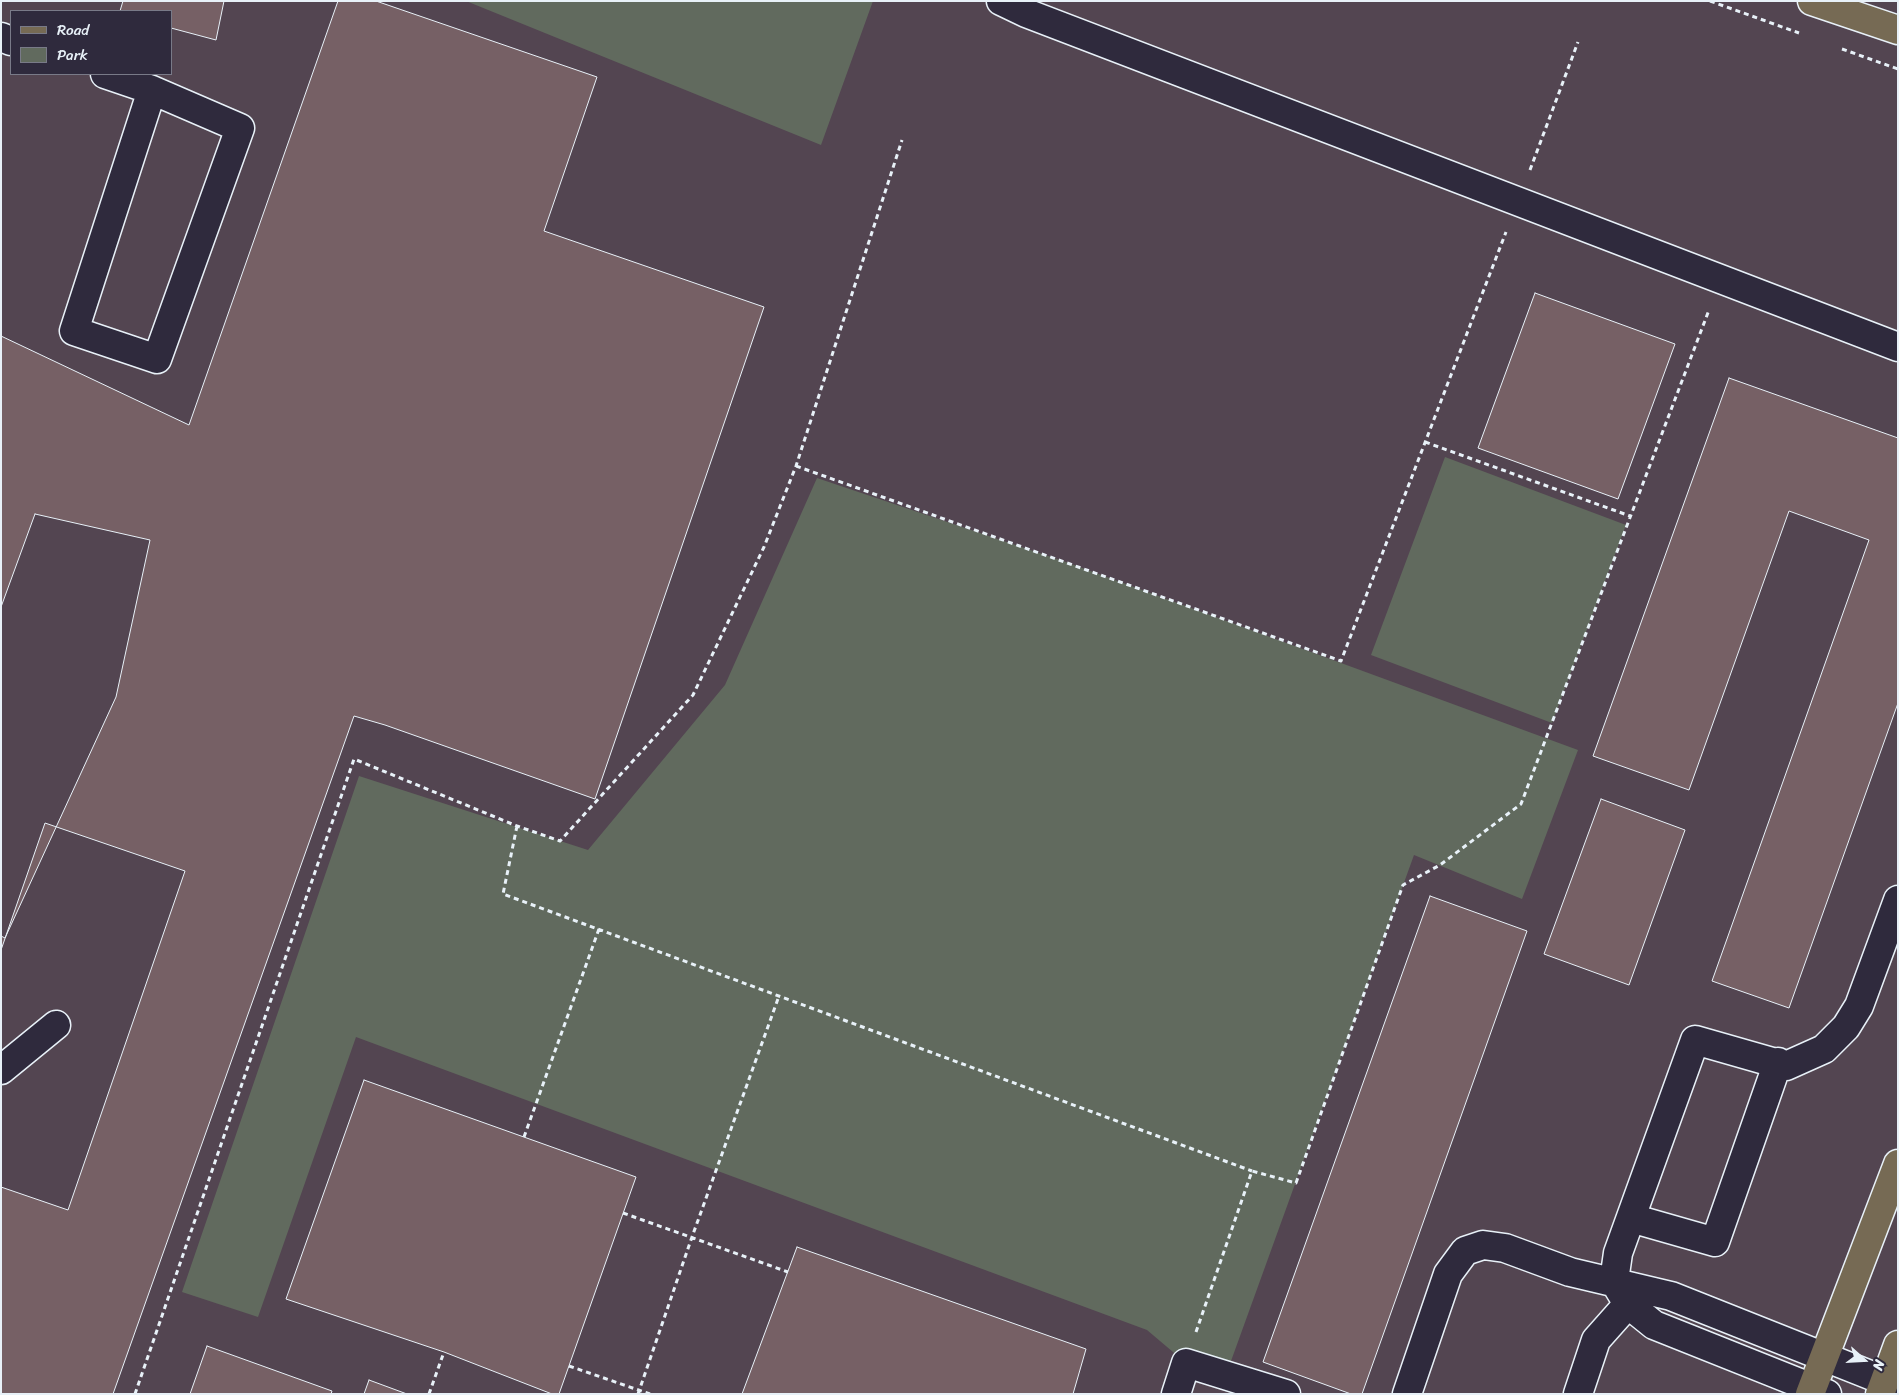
<!DOCTYPE html>
<style>
body{margin:0}
#map{position:relative;width:1899px;height:1395px;overflow:hidden;background:#443a49;font-family:Sriracha,sans-serif}
canvas{display:block}
.frame{position:absolute;inset:0;border:2px solid #e8f1f8;pointer-events:none}
.legend{position:absolute;left:10px;top:10px;width:162px;height:65px;box-sizing:border-box;background:#2f2a3d;border:1px solid #797a88;margin:0;padding:6px 9px;list-style:none;font-size:15px;color:#e8f1f8}
.legend li{display:flex;align-items:center;gap:10px;height:25px}
.legend b{width:25px;border:1px solid #797a88}
.north{position:absolute;left:1839px;top:1335px;width:50px;height:50px;-webkit-text-stroke:4px #2f2a3d;paint-order:stroke;rotate:109deg;font-size:14px;font-weight:700;line-height:20px;text-align:center;color:#e8f1f8}
.north::after{content:'';display:block;margin:auto;width:18px;height:22px;background:#e8f1f8;clip-path:polygon(50% 0,100% 100%,50% 72%,0 100%)}
</style>
<div id="map">
<canvas width="1899" height="1395"></canvas>
<div class="frame"></div>
<ul class="legend">
<li><b style="height:6px;background:#766a54"></b>Road</li>
<li><b style="height:14px;background:#616a5e"></b>Park</li>
</ul>
<div class="north">N</div>
</div>
<script>
const c = document.querySelector('canvas').getContext('2d');
c.lineJoin = 'round';
function fill(path, color) {
  c.fillStyle = color;
  c.fill(path, 'evenodd');
}
function poly(rows) {
  const path = new Path2D();
  for (const r of rows) {
    path.moveTo(r[0], r[1]);
    for (let i = 2; i < r.length; i += 2) path.lineTo(r[i], r[i + 1]);
  }
  return path;
}
function stroke(path, color, width, dash) {
  c.strokeStyle = color;
  c.lineWidth = width;
  c.lineCap = dash ? 'butt' : 'round';
  c.setLineDash(dash || []);
  c.stroke(path);
}
fill(poly([
 [1,1,1898,1,1898,1394,1,1394],
 [11,11,171,11,171,74,11,74]
]), '#534551');
fill(poly([
 [466,1,873,1,821,145],
 [1445,457,1626,525,1552,723,1371,655],
 [817,478,1066,562,1578,750,1522,899,1414,855,1231,1361,1186,1363,1147,1330,356,1037,258,1317,182,1292,359,776,588,850,725,685]
]), '#616a5e');
const building = poly([
 [123,1,224,1,216,40,171,28,171,11,120,11,123,1],
 [338,1,376,1,597,77,544,231,764,307,595,799,385,725,354,716,113,1394,1,1394,1,1187,68,1210,185,871,45,823,1,950,1,336,189,425,338,1],
 [1535,293,1675,344,1618,499,1478,448,1535,293],
 [1729,378,1898,438,1898,703,1789,1008,1712,981,1869,540,1789,511,1689,790,1593,756,1729,378],
 [35,514,150,540,116,697,5,938,1,936,1,607,35,514],
 [1601,799,1685,830,1629,985,1544,954,1601,799],
 [1430,896,1527,931,1362,1394,1351,1394,1263,1362,1430,896],
 [364,1080,636,1177,559,1394,552,1394,444,1352,286,1299,364,1080],
 [797,1247,1086,1349,1073,1394,742,1394,797,1247],
 [207,1346,332,1391,331,1394,190,1394,207,1346],
 [369,1380,407,1394,364,1394,369,1380]
]);
fill(building, '#766065');
stroke(building, '#e8f1f8', 1);
const minor = poly([
 [1001,1,1026,13,1898,347],
 [1,37,11,41],
 [105,74,152,90,240,128,157,359,74,331,152,90],
 [1,1070,56,1025],
 [1631,1218,1715,1242,1778,1062],
 [1176,1394,1186,1363,1286,1394],
 [1407,1394,1448,1274,1465,1251,1483,1245,1505,1248,1570,1272,1671,1296,1885,1381,1897,1394],
 [1578,1394,1596,1340,1628,1304],
 [1827,1394,1654,1325,1628,1304,1614,1281,1618,1253,1695,1040,1786,1066,1824,1049,1846,1027,1859,1006,1898,900]
]);
const major = poly([
 [1812,1,1898,30],
 [1810,1394,1898,1164],
 [1880,1394,1898,1345]
]);
stroke(minor, '#e8f1f8', 31);
stroke(major, '#e8f1f8', 31);
stroke(poly([
 [1710,1,1799,33],
 [1842,49,1898,69],
 [1530,170,1578,42],
 [1425,442,1630,516],
 [796,466,1341,661,1506,232],
 [517,826,503,894,1252,1171],
 [524,1137,599,929],
 [623,1213,788,1272],
 [1196,1332,1252,1171,1296,1183,1403,885,1440,865,1521,804,1709,310],
 [569,1366,650,1394],
 [135,1394,354,759,517,826,560,841,693,695,764,547,796,466,902,140],
 [429,1394,444,1352],
 [638,1394,692,1237,779,996]
]), '#e8f1f8', 3, [5, 4]);
stroke(minor, '#2f2a3d', 28);
stroke(major, '#766a54', 28);
</script>
